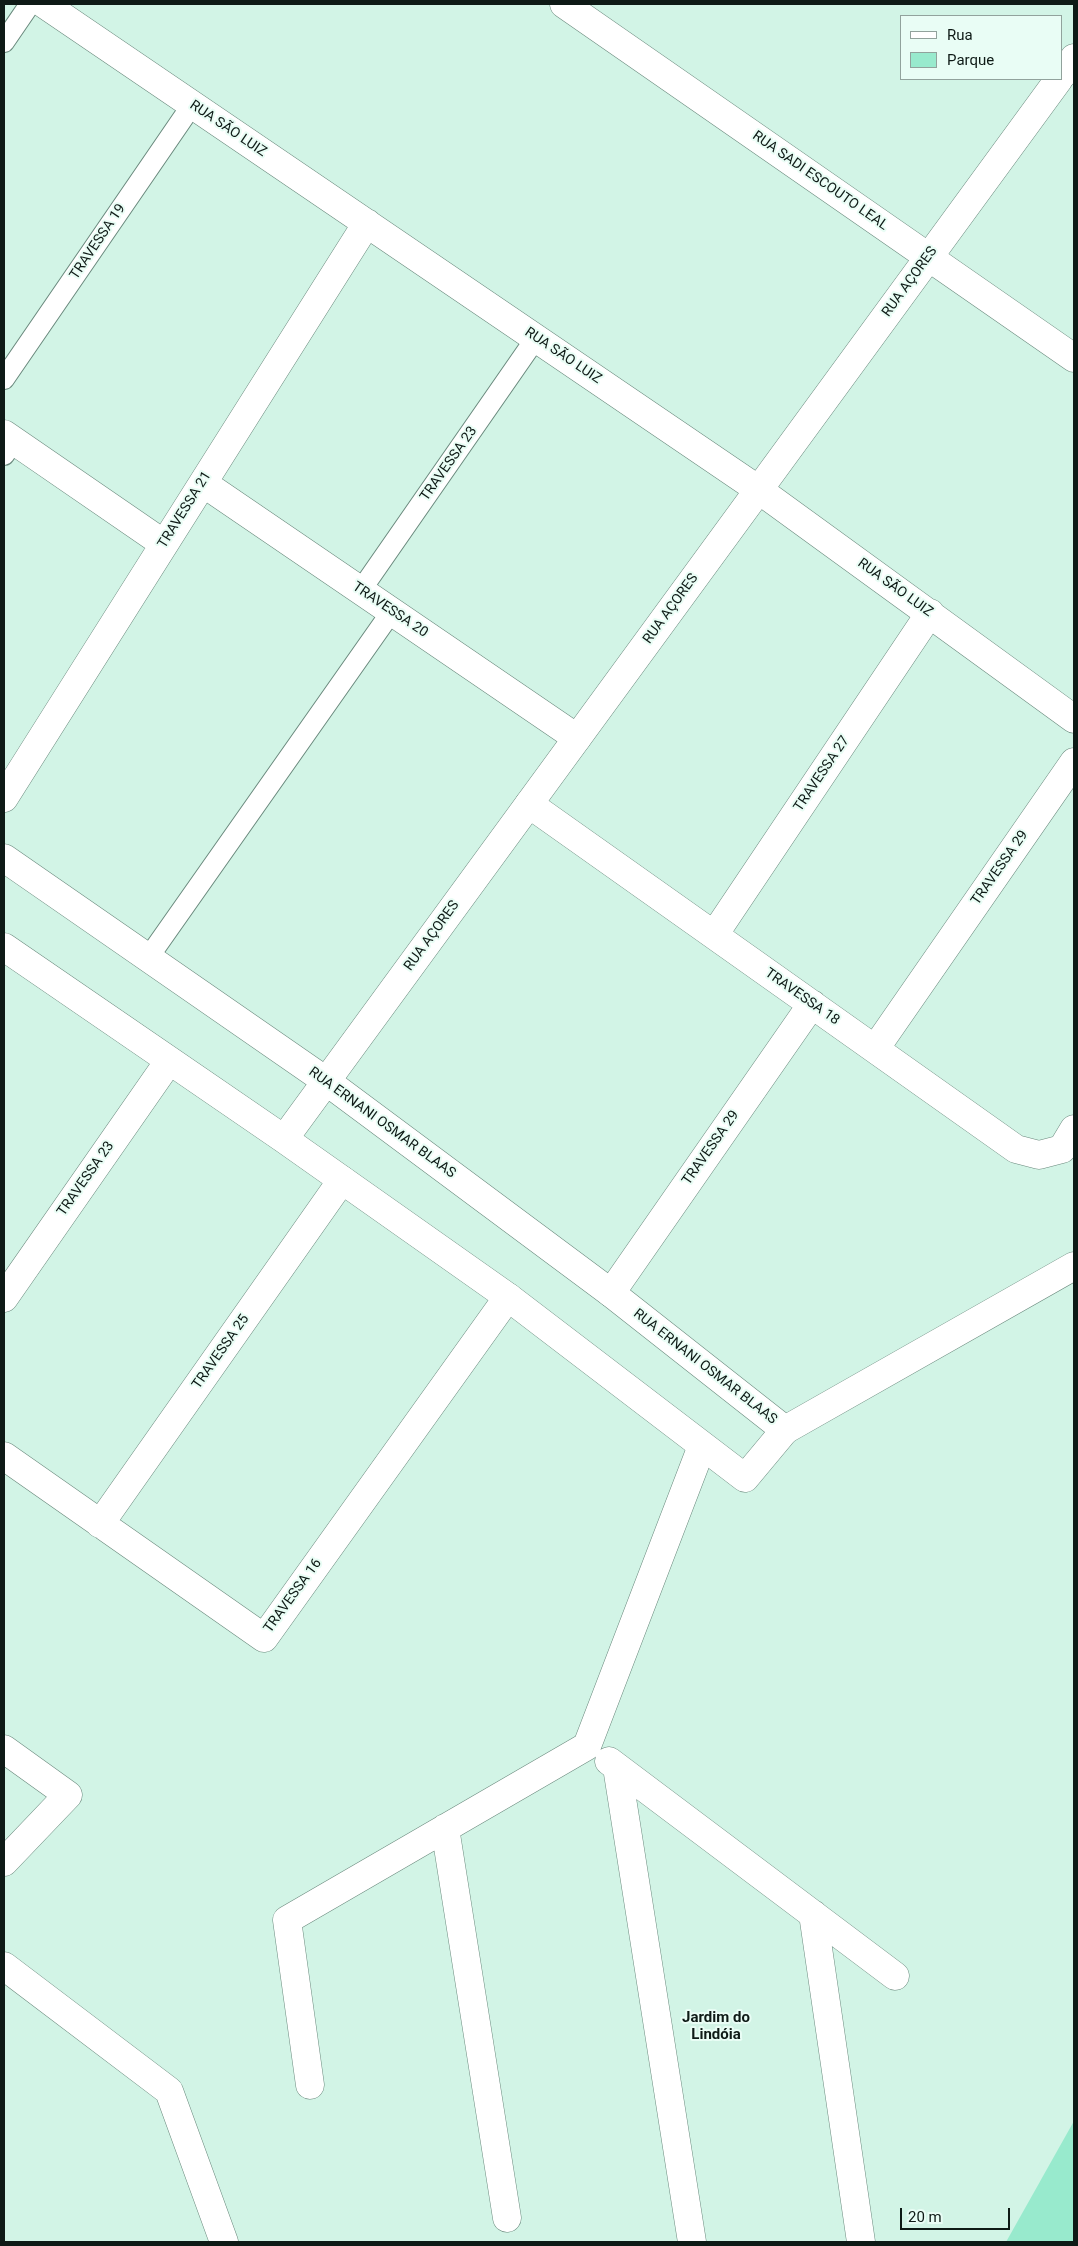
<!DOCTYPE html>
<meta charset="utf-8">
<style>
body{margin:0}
#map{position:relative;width:1078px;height:2246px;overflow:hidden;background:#d2f4e6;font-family:Roboto,sans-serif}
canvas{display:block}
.frame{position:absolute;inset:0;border:5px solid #0e1a16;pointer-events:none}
.legend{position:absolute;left:900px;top:15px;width:162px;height:65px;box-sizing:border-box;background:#e9fdf5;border:1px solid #91a29c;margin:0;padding:6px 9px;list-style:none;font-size:15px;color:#0e1a16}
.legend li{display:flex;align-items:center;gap:10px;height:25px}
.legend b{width:25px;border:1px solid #91a29c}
.scale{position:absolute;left:900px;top:2208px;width:110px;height:22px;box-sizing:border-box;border:2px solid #0e1a16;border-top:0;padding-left:6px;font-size:15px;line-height:18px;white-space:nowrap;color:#0e1a16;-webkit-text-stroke:4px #e9fdf5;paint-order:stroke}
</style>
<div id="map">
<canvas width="1078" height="2246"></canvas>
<div class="frame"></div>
<ul class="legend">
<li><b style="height:6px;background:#fff"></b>Rua</li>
<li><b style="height:14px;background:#98eacd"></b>Parque</li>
</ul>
<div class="scale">20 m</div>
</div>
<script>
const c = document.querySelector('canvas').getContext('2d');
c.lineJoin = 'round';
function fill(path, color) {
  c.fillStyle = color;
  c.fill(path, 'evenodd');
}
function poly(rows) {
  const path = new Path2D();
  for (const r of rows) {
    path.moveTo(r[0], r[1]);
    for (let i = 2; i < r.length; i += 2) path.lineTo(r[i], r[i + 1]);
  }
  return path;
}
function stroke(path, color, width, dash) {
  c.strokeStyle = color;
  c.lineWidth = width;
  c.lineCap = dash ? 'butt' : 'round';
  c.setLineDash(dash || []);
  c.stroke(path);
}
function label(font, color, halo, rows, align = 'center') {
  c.font = font + ' Roboto,sans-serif';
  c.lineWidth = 4;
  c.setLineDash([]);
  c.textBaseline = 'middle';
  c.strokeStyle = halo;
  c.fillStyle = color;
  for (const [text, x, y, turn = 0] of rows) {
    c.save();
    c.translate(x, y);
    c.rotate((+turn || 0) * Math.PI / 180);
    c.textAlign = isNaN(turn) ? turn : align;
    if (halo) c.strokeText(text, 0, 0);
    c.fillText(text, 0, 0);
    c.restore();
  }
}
fill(poly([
 [1074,2121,1074,2242,1006,2242]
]), '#98eacd');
const service = poly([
 [4,42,30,4],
 [4,379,192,105],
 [4,455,14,441],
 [361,590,536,338],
 [148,958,392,611]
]);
const minor = poly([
 [44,4,759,490,1074,719],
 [564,4,1074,358],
 [4,434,164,544],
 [203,483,577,738],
 [4,798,367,223],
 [529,804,1016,1149,1039,1155,1062,1149,1074,1129],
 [714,935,930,613],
 [875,1049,1074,762],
 [611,1293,812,1004],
 [4,1298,169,1061],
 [785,1430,1074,1266],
 [4,1456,264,1638,508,1297],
 [100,1524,342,1180],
 [4,1749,68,1795,4,1862],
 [609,1761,895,1976],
 [617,1767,692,2242],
 [445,1828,507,2218],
 [813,1914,861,2242],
 [4,1966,169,2091,224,2242],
 [310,2085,287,1920,587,1746,702,1446]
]);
const tertiary = poly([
 [1062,75,1074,58],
 [4,858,326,1081,611,1293,785,1430,745,1478,508,1297,284,1139,4,947],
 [284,1139,1059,79]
]);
stroke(service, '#6a897d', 22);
stroke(minor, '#6a897d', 29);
stroke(tertiary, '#6a897d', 29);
stroke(service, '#fff', 20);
stroke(minor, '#fff', 28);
stroke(tertiary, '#fff', 28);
label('14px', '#0e1a16', '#e9fdf5', [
 ["RUA SÃO LUIZ",228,129,34],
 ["RUA SADI ESCOUTO LEAL",820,181,35],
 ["TRAVESSA 19",98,242,-56],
 ["RUA AÇORES",910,282,-54],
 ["RUA SÃO LUIZ",563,356,34],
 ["TRAVESSA 23",449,464,-55],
 ["TRAVESSA 21",185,510,-58],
 ["RUA SÃO LUIZ",895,588,36],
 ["RUA AÇORES",671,609,-54],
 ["TRAVESSA 20",390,610,34],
 ["TRAVESSA 27",822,774,-56],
 ["TRAVESSA 29",1000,868,-55],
 ["RUA AÇORES",432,936,-54],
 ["TRAVESSA 18",802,997,35],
 ["RUA ERNANI OSMAR BLAAS",382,1123,36],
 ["TRAVESSA 29",711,1148,-55],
 ["TRAVESSA 23",86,1179,-55],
 ["TRAVESSA 25",221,1352,-55],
 ["RUA ERNANI OSMAR BLAAS",705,1367,38],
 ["TRAVESSA 16",293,1596,-54]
]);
label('bold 15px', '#0e1a16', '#e9fdf5', [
 ["Jardim do",716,2018],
 ["Lindóia",716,2035]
]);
</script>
